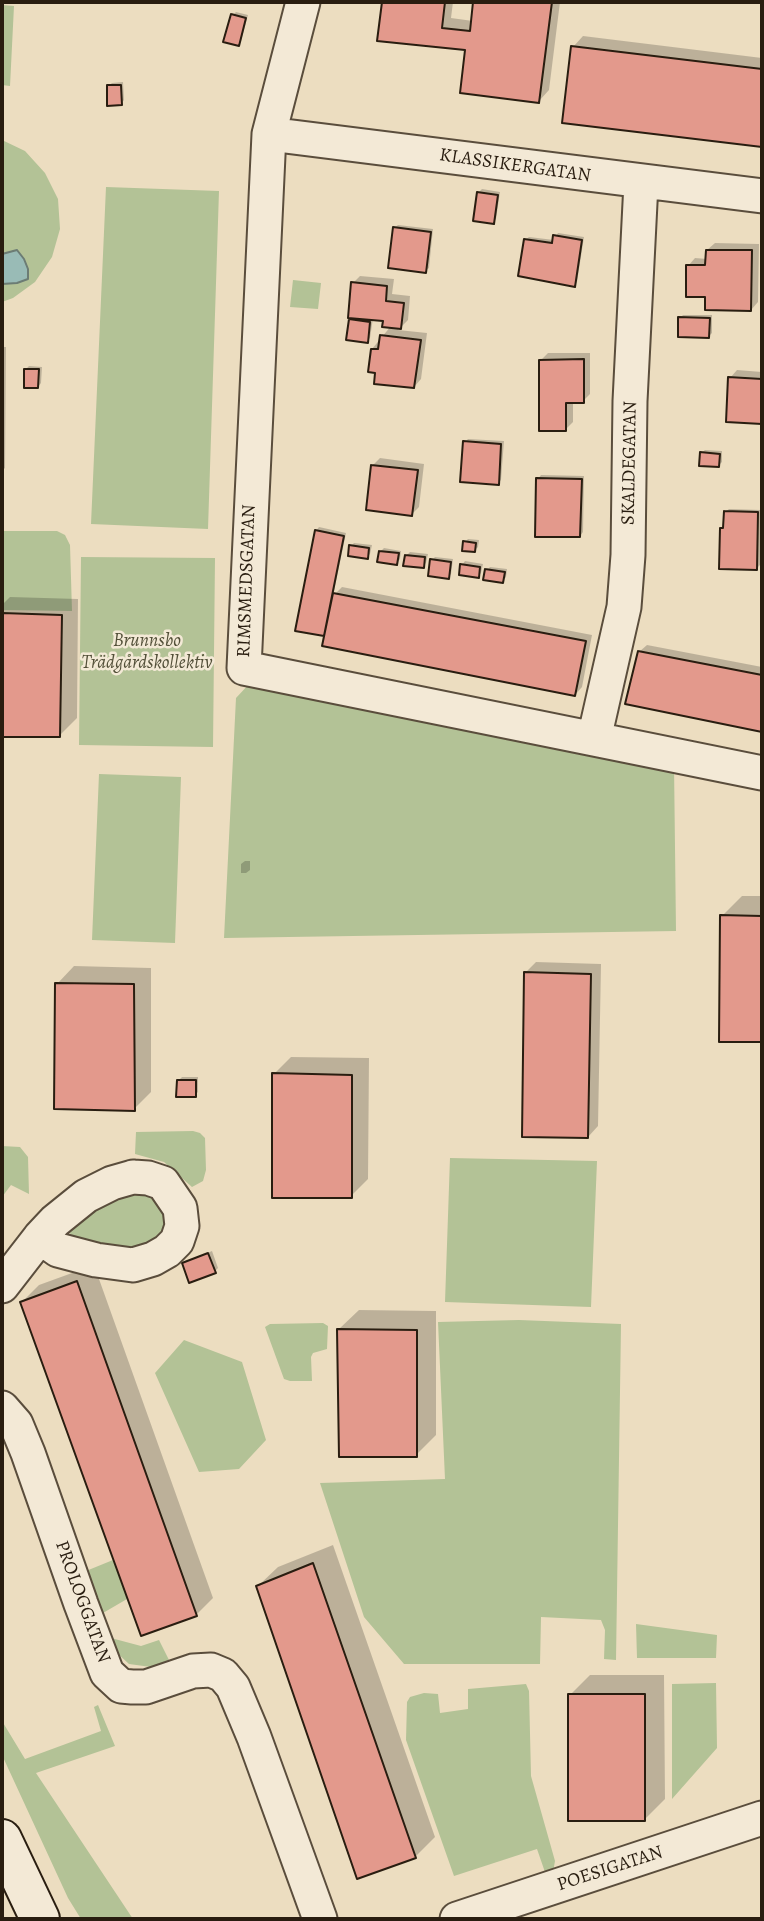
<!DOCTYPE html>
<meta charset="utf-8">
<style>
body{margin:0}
#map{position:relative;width:764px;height:1921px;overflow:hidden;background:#ecddc0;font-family:Alegreya,serif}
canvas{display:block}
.frame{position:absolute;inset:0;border:4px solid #291d10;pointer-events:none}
</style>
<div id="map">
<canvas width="764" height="1921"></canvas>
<div class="frame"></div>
</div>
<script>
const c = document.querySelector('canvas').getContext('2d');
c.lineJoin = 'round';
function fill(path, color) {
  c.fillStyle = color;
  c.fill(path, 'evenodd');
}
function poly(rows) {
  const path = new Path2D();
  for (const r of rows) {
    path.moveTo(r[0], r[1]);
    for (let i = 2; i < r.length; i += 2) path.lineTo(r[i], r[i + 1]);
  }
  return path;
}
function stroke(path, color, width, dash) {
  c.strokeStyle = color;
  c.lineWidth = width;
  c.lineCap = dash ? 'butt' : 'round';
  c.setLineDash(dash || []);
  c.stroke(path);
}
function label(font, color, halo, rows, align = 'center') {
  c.font = font + ' Alegreya,serif';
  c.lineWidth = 5;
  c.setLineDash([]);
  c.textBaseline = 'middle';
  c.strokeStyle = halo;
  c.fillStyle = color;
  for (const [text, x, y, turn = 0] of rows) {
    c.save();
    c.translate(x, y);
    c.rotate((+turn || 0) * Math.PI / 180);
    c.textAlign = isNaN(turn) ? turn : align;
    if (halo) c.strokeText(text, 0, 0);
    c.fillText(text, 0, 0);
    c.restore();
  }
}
fill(poly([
 [2,5,14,6,10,86,2,85],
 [2,140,25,151,45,173,58,199,60,229,52,257,35,282,13,298,2,302],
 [106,187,219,191,208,529,91,524],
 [293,280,321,283,318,309,290,307],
 [2,531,57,531,65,535,70,545,72,611,2,610],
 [81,557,215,558,213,747,79,745],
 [250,683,674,764,676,931,224,938,236,698],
 [99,774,181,777,175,943,92,940],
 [193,1131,200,1133,205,1138,206,1170,203,1181,192,1187,164,1162,135,1154,136,1132],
 [2,1146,20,1147,28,1157,29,1194,11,1185,2,1197],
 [450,1158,597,1161,591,1307,445,1302],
 [135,1192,150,1196,161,1207,166,1220,166,1227,155,1242,147,1246,123,1250,73,1237,69,1232,67,1227,91,1207],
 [519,1320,621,1324,616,1660,604,1659,605,1630,601,1620,541,1617,540,1664,404,1664,364,1617,320,1483,445,1479,438,1322],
 [323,1323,328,1326,327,1349,313,1353,311,1357,312,1381,290,1381,284,1379,265,1327,270,1324],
 [184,1340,242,1362,266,1440,239,1469,199,1472,155,1373],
 [113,1560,127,1599,103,1613,86,1571],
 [636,1624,717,1635,716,1658,637,1658],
 [111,1638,141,1646,159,1640,169,1660,151,1667,129,1664,116,1652],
 [716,1683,717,1748,672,1799,672,1684],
 [526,1684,529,1691,531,1776,555,1861,553,1872,546,1875,537,1849,454,1876,406,1740,407,1702,410,1697,424,1693,438,1694,440,1713,468,1709,468,1689],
 [98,1705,115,1746,36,1773,133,1919,81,1919,68,1898,2,1755,2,1721,25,1759,101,1731,94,1707]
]), '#b3c296');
const water = poly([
 [17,250,24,259,28,269,28,279,17,283,2,284,2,254,17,250]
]);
fill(water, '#99bbb6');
stroke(water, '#6c7c74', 2);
fill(poly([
 [383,2,453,2,451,18,473,21,475,2,560,2,549,90,539,101,467,48,379,39],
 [236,12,248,15,241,41,238,44,233,15],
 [583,36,762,58,762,145,564,121,573,47],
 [123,82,124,100,121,104,108,86,112,83],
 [482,189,500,192,496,219,493,222,478,193],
 [398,225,433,229,429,268,425,271,394,228],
 [558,233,584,237,577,282,574,285,525,240,529,237,554,240],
 [715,243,759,244,758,302,751,310,707,295,688,266,695,258,707,259,707,250],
 [360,276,394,279,392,294,410,296,408,320,398,330,427,333,421,379,414,387,377,371,372,349,391,326,385,319,373,318,370,338,367,341,351,320,354,317,353,283],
 [683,315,712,315,712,333,709,336,680,318],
 [2,347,6,347,5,468,2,471],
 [548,353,590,353,590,394,583,401,573,401,573,422,565,430,541,360],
 [29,366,42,367,41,383,38,387,26,369],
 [737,370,762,372,762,422,728,420,730,378],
 [468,439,504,441,501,480,498,483,465,442],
 [705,450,722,451,722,462,718,466,701,453],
 [380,458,424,464,419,507,412,514,373,465],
 [541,475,584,476,583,532,580,536,538,479],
 [729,509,761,510,760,565,757,568,721,528,725,525,725,512],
 [319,527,346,533,333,596,342,587,592,635,582,687,575,695,327,630,323,634,316,531],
 [468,539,479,540,478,547,474,551,465,542],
 [354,543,372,545,370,554,367,557,351,546],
 [384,548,401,551,400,559,397,563,381,551],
 [410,552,428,554,426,563,423,566,407,555],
 [435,557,453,559,451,574,448,577,432,560],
 [465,561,483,564,481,573,478,576,462,565],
 [490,567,507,569,506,577,503,581,487,570],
 [10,597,78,599,77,718,60,735,2,735,2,605],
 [647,645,762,667,762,730,627,703,639,652],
 [245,861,250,861,250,870,246,873,241,873,241,864],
 [742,896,762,896,762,1041,721,1041,722,916],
 [536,962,601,964,598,1126,588,1137,525,973],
 [74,966,151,968,151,1092,134,1109,57,984],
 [291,1057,369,1058,368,1179,351,1196,274,1074],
 [182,1077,198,1077,198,1092,195,1095,178,1081],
 [212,1251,218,1268,215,1271,184,1263],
 [94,1265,213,1598,196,1615,22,1302,39,1285],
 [359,1310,436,1311,436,1435,416,1455,339,1329],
 [333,1545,435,1837,415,1857,258,1586,278,1567],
 [590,1675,664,1675,665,1799,645,1819,570,1695]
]), '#0003');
const building = poly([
 [382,2,445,2,442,28,470,31,473,2,552,2,539,103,460,93,465,50,377,41,382,2],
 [231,14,246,18,239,46,223,42,231,14],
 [571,46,762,69,762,147,562,123,571,46],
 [107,85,121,85,122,105,107,106,107,85],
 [477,192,498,195,494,224,473,221,477,192],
 [393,227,431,232,426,273,388,268,393,227],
 [553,235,582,240,575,287,518,276,524,239,552,243,553,235],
 [706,250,752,250,751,311,705,310,705,297,686,297,686,265,705,265,706,250],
 [351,282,387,286,386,301,404,303,401,329,382,327,383,321,348,318,351,282],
 [678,317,710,318,709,338,678,337,678,317],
 [349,319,370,322,368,343,346,340,349,319],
 [380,335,421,340,414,388,374,384,375,373,368,372,371,349,378,349,380,335],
 [584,359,584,403,566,403,566,431,539,431,539,360,584,359],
 [24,369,39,369,38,388,24,388,24,369],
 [728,377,762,379,762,424,726,422,728,377],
 [463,441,501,444,499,485,460,482,463,441],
 [700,452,720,454,719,467,699,466,700,452],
 [371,465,418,470,412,516,366,510,371,465],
 [536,478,582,479,580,537,535,537,536,478],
 [724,511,758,512,757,570,719,569,720,528,723,528,724,511],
 [315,530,344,536,324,636,295,631,315,530],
 [463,541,476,543,475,552,462,551,463,541],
 [349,545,369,548,368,559,348,556,349,545],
 [379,551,399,553,397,565,377,562,379,551],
 [405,555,425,557,424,568,403,566,405,555],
 [430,559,451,562,449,579,428,576,430,559],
 [460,564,480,567,479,578,459,575,460,564],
 [485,569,505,572,503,583,483,580,485,569],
 [333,593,586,641,575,696,322,646,333,593],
 [2,613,62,615,60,737,2,737,2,613],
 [638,651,762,675,762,732,625,704,638,651],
 [720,915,762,916,762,1042,719,1042,720,915],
 [524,972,591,974,588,1138,522,1137,524,972],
 [55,983,134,984,135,1111,54,1109,55,983],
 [272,1073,352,1075,352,1198,272,1198,272,1073],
 [177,1080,196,1080,196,1097,176,1097,177,1080],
 [208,1253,216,1273,189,1283,182,1263,208,1253],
 [77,1281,197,1616,141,1636,20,1302,77,1281],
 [337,1329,417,1330,417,1457,339,1457,337,1329],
 [313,1563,416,1858,357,1879,256,1586,313,1563],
 [568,1694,645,1694,645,1821,568,1821,568,1694]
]);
fill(building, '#e3998c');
stroke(building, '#291d10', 2);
const street = poly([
 [303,2,269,134,244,668,762,773],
 [269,134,762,196],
 [594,739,624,607,628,555,630,401,641,183],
 [133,1177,148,1178,163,1183,180,1208,182,1226,177,1241,167,1251,153,1259,133,1265,96,1260,58,1250,40,1237,55,1221,86,1196,112,1183,133,1177],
 [2,1286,40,1237],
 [2,1408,16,1424,28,1453,81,1604,107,1673,121,1686,132,1687,146,1687,193,1671,211,1670,223,1675,233,1687,254,1737,320,1919],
 [457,1919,762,1818]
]);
const secondary = poly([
 [2,1839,40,1919]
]);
stroke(street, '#5a4d3c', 37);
stroke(secondary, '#291d10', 42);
stroke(street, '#f3e9d6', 33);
stroke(secondary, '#f3e9d6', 38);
label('19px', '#291d10', '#f3e9d6', [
 ["KLASSIKERGATAN",515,166,8],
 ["SKALDEGATAN",630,463,-89],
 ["RIMSMEDSGATAN",247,581,-88],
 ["PROLOGGATAN",82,1602,70],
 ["POESIGATAN",610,1869,-18]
]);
label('italic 19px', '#524f38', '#f3e9d6', [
 ["Brunnsbo",147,641],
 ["Trädgårdskollektiv",147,663]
]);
</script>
